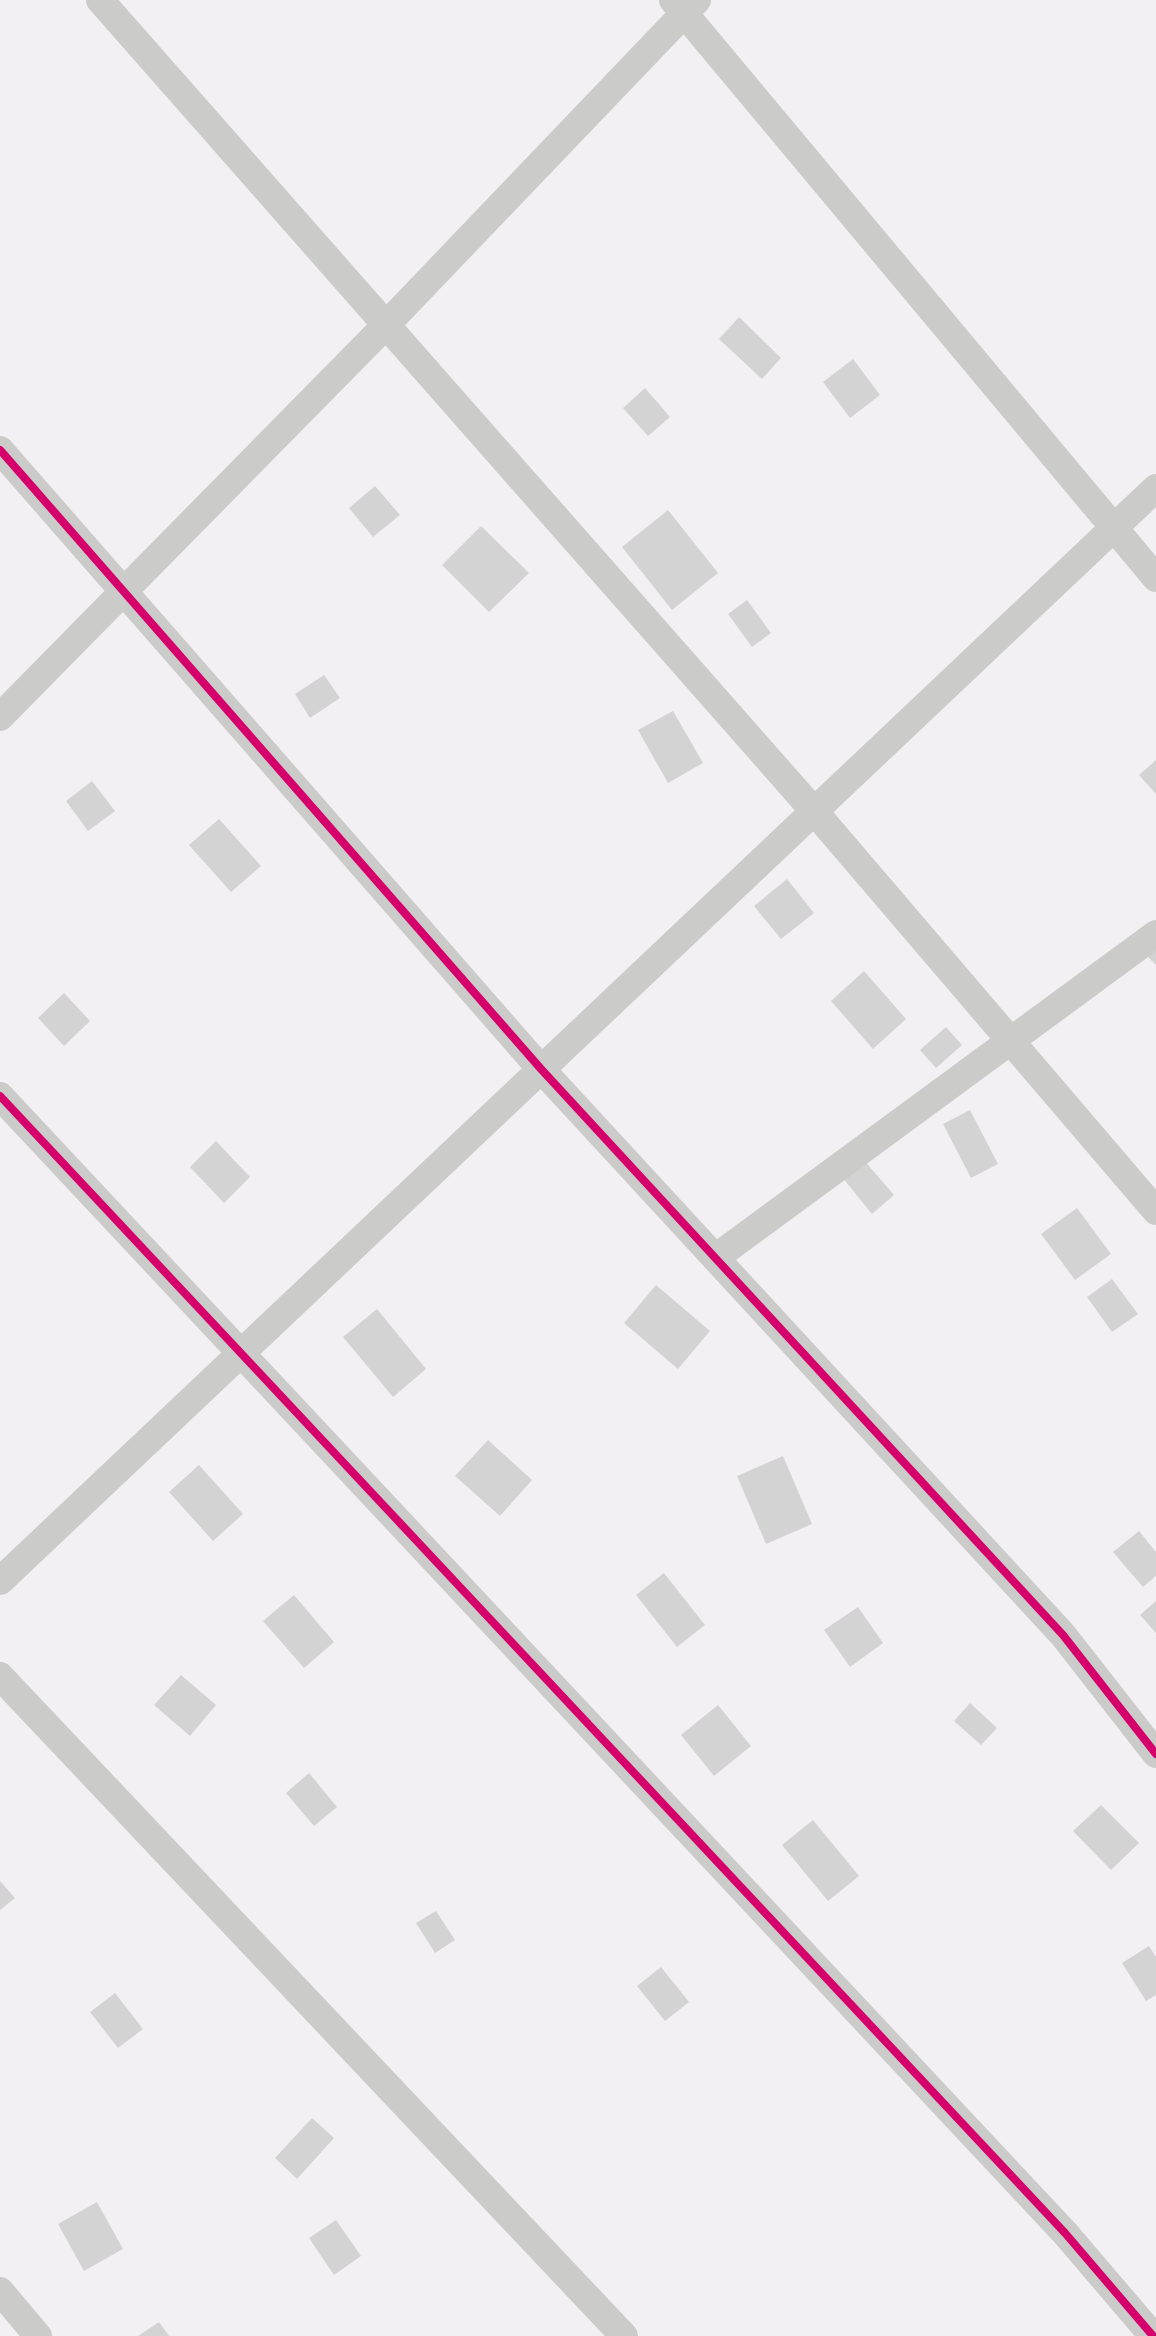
<!DOCTYPE html>
<style>
body{margin:0}
canvas{display:block;background:#f2f0f3}
</style>
<canvas width="1156" height="2336"></canvas>
<script>
const c = document.querySelector('canvas').getContext('2d');
c.lineJoin = 'round';
function fill(path, color) {
  c.fillStyle = color;
  c.fill(path, 'evenodd');
}
function poly(rows) {
  const path = new Path2D();
  for (const r of rows) {
    path.moveTo(r[0], r[1]);
    for (let i = 2; i < r.length; i += 2) path.lineTo(r[i], r[i + 1]);
  }
  return path;
}
function stroke(path, color, width, dash) {
  c.strokeStyle = color;
  c.lineWidth = width;
  c.lineCap = dash ? 'butt' : 'round';
  c.setLineDash(dash || []);
  c.stroke(path);
}
fill(poly([
 [739,317,781,358,762,379,719,339],
 [853,359,880,395,850,418,823,382],
 [645,388,670,417,648,436,623,408],
 [375,486,400,515,373,537,349,508],
 [668,510,718,573,672,610,622,547],
 [481,526,529,573,489,612,442,565],
 [747,600,771,633,752,647,728,614],
 [324,675,340,698,310,718,295,694],
 [673,711,703,763,668,783,638,730],
 [1156,760,1156,794,1139,775],
 [92,781,115,811,88,831,66,801],
 [219,819,261,866,231,892,189,845],
 [787,879,814,913,781,939,754,906],
 [1156,949,1156,965,1148,957],
 [864,971,906,1019,873,1049,831,1001],
 [64,993,90,1021,64,1046,38,1018],
 [946,1027,962,1045,936,1068,920,1050],
 [970,1110,998,1164,971,1178,943,1124],
 [216,1141,250,1177,224,1203,190,1167],
 [863,1159,894,1195,872,1214,842,1177],
 [1077,1208,1111,1254,1075,1280,1041,1234],
 [1112,1279,1138,1314,1112,1332,1087,1297],
 [656,1285,710,1331,678,1369,624,1323],
 [377,1309,426,1369,393,1397,343,1337],
 [488,1440,532,1480,500,1516,455,1476],
 [783,1456,812,1524,766,1544,737,1476],
 [199,1465,243,1514,213,1541,169,1492],
 [1139,1531,1156,1552,1156,1576,1143,1587,1113,1552],
 [664,1573,705,1625,677,1647,636,1595],
 [294,1595,334,1642,304,1668,263,1621],
 [1156,1601,1156,1633,1140,1615],
 [858,1607,883,1643,850,1667,824,1630],
 [181,1675,216,1705,190,1736,154,1705],
 [970,1703,997,1728,981,1745,954,1721],
 [718,1705,751,1746,714,1776,681,1735],
 [309,1773,337,1807,314,1826,286,1793],
 [1101,1805,1139,1843,1111,1870,1073,1831],
 [813,1820,859,1876,828,1901,782,1845],
 [0,1881,15,1898,0,1910],
 [436,1911,455,1940,435,1953,416,1923],
 [1149,1946,1156,1957,1156,1995,1146,2001,1122,1963],
 [661,1967,689,2002,665,2021,637,1986],
 [115,1993,143,2029,118,2048,90,2012],
 [312,2118,334,2138,297,2179,275,2158],
 [97,2202,123,2249,84,2271,58,2224],
 [336,2220,361,2256,334,2275,309,2238],
 [159,2322,169,2336,138,2336]
]), '#d4d3d3');
stroke(poly([
 [100,0,814,811,1156,1211],
 [673,0,1156,578],
 [0,450,541,1069,1063,1635,1156,1754],
 [0,717,386,325,697,0],
 [0,1096,1065,2233,1153,2336],
 [715,1258,1156,934],
 [0,1581,1156,488],
 [0,1676,624,2336],
 [0,2291,38,2336]
]), '#cbcbc9', 28);
stroke(poly([
 [0,450,541,1069,1063,1635,1156,1754],
 [0,1096,1065,2233,1153,2336]
]), '#d6006c', 8);
</script>
